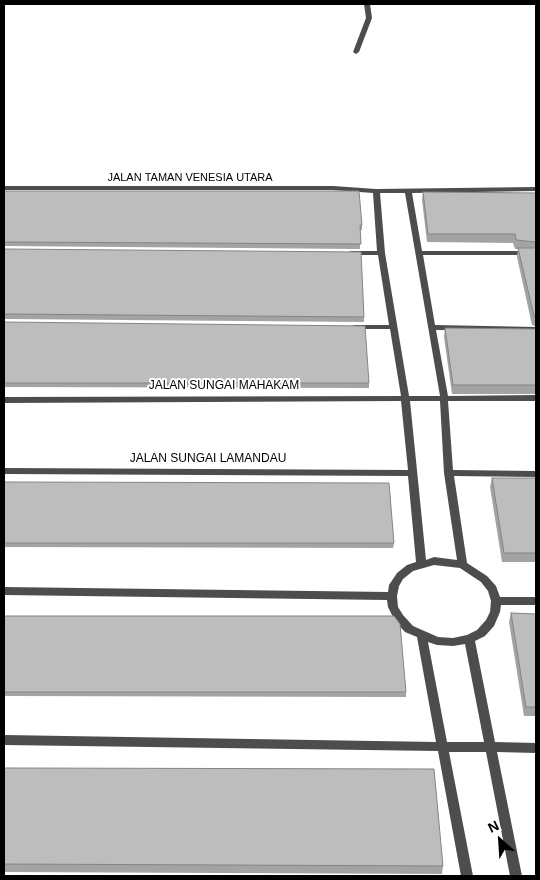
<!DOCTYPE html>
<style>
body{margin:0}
#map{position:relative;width:540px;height:880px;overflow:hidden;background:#fff;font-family:Helvetica,sans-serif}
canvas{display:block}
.frame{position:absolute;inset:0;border:5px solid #000;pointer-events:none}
.north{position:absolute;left:475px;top:815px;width:50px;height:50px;-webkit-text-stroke:4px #fff;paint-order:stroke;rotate:334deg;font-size:14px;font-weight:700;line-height:20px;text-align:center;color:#000}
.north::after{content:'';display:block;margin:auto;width:18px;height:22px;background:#000;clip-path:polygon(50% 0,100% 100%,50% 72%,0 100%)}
</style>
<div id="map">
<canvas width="540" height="880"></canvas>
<div class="frame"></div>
<div class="north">N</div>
</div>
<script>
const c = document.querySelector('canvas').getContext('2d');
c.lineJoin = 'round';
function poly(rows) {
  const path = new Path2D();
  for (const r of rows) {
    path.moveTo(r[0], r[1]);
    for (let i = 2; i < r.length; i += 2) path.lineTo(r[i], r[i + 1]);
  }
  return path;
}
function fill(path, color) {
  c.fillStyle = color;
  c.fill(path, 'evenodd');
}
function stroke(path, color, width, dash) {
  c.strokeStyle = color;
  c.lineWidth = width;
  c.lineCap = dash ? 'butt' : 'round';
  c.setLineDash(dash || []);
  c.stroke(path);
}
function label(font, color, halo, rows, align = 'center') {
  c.font = font + ' Helvetica,sans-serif';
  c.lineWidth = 4;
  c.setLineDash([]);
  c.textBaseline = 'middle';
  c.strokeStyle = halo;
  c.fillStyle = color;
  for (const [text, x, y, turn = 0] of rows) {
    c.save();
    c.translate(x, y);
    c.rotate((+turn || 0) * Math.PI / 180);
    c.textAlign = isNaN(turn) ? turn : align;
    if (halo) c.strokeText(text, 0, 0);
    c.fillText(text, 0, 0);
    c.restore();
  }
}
fill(poly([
 [364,4,370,4,372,18,359,52,356,54,353,52,366,18,364,4],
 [4,186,333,186,376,189,536,187,536,191,412,193,422,251,536,251,536,255,423,255,435,325,536,327,536,331,436,330,448,396,536,395,536,401,448,401,453,470,536,471,536,477,454,476,467,563,487,576,496,586,500,597,536,597,536,605,501,605,500,612,494,626,485,636,475,641,495,742,536,743,536,753,497,752,522,876,510,876,486,752,449,752,473,876,461,876,438,751,4,745,4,735,436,742,417,637,405,632,395,621,388,607,387,600,4,595,4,587,388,592,389,585,397,573,407,565,416,562,408,476,4,474,4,468,408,470,401,401,4,403,4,397,401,396,390,329,354,329,350,327,354,325,389,325,378,255,351,255,347,253,351,251,377,251,373,193,333,190,4,190,4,186],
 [380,193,405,193,440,396,409,396,385,253,380,193],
 [410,401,440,401,444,473,457,560,434,557,426,560,410,401],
 [434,565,460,568,481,582,488,591,491,601,490,612,486,620,477,630,467,635,453,638,438,637,413,626,403,615,398,607,397,596,399,586,403,579,413,571,434,565],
 [428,642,437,645,453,646,465,644,484,742,447,742,428,642]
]), '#4d4d4d');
fill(poly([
 [4,191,362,225,362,230,360,230,360,249,4,246,4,247],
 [423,192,536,193,536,394,452,394,444,337,445,328,535,329,535,326,532,325,517,257,518,249,515,249,513,243,427,242,422,200],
 [4,249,364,317,364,322,4,319,4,320],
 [4,322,369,383,369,388,4,387],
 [492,478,536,478,536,562,502,562,490,487],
 [4,482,394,543,393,548,4,547],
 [511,613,536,614,536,716,524,716,509,622],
 [4,616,406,692,406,697,4,696],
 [4,768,443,866,442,874,4,872]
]), '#a3a3a3');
const building = poly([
 [4,191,359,191,362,225,360,225,361,244,4,242,4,191],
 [423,192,536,193,536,242,516,240,515,234,428,234,423,192],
 [518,248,536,248,536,317,534,316,518,248],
 [4,249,361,252,364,317,4,314,4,249],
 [4,322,365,326,369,383,4,383,4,322],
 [536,324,536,385,453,385,445,328,536,329,536,324],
 [492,478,536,478,536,553,504,553,492,478],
 [4,482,389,483,394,543,4,543,4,482],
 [511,613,536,614,536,707,526,707,511,613],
 [4,616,394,616,400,624,406,692,4,692,4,616],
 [4,768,434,769,443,866,4,864,4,768]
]);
fill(building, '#bdbdbd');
stroke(building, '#848484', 1);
label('11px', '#000', '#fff', [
 ["JALAN TAMAN VENESIA UTARA",190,178]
]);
label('12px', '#000', '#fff', [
 ["JALAN SUNGAI MAHAKAM",224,386],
 ["JALAN SUNGAI LAMANDAU",208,459]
]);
</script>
